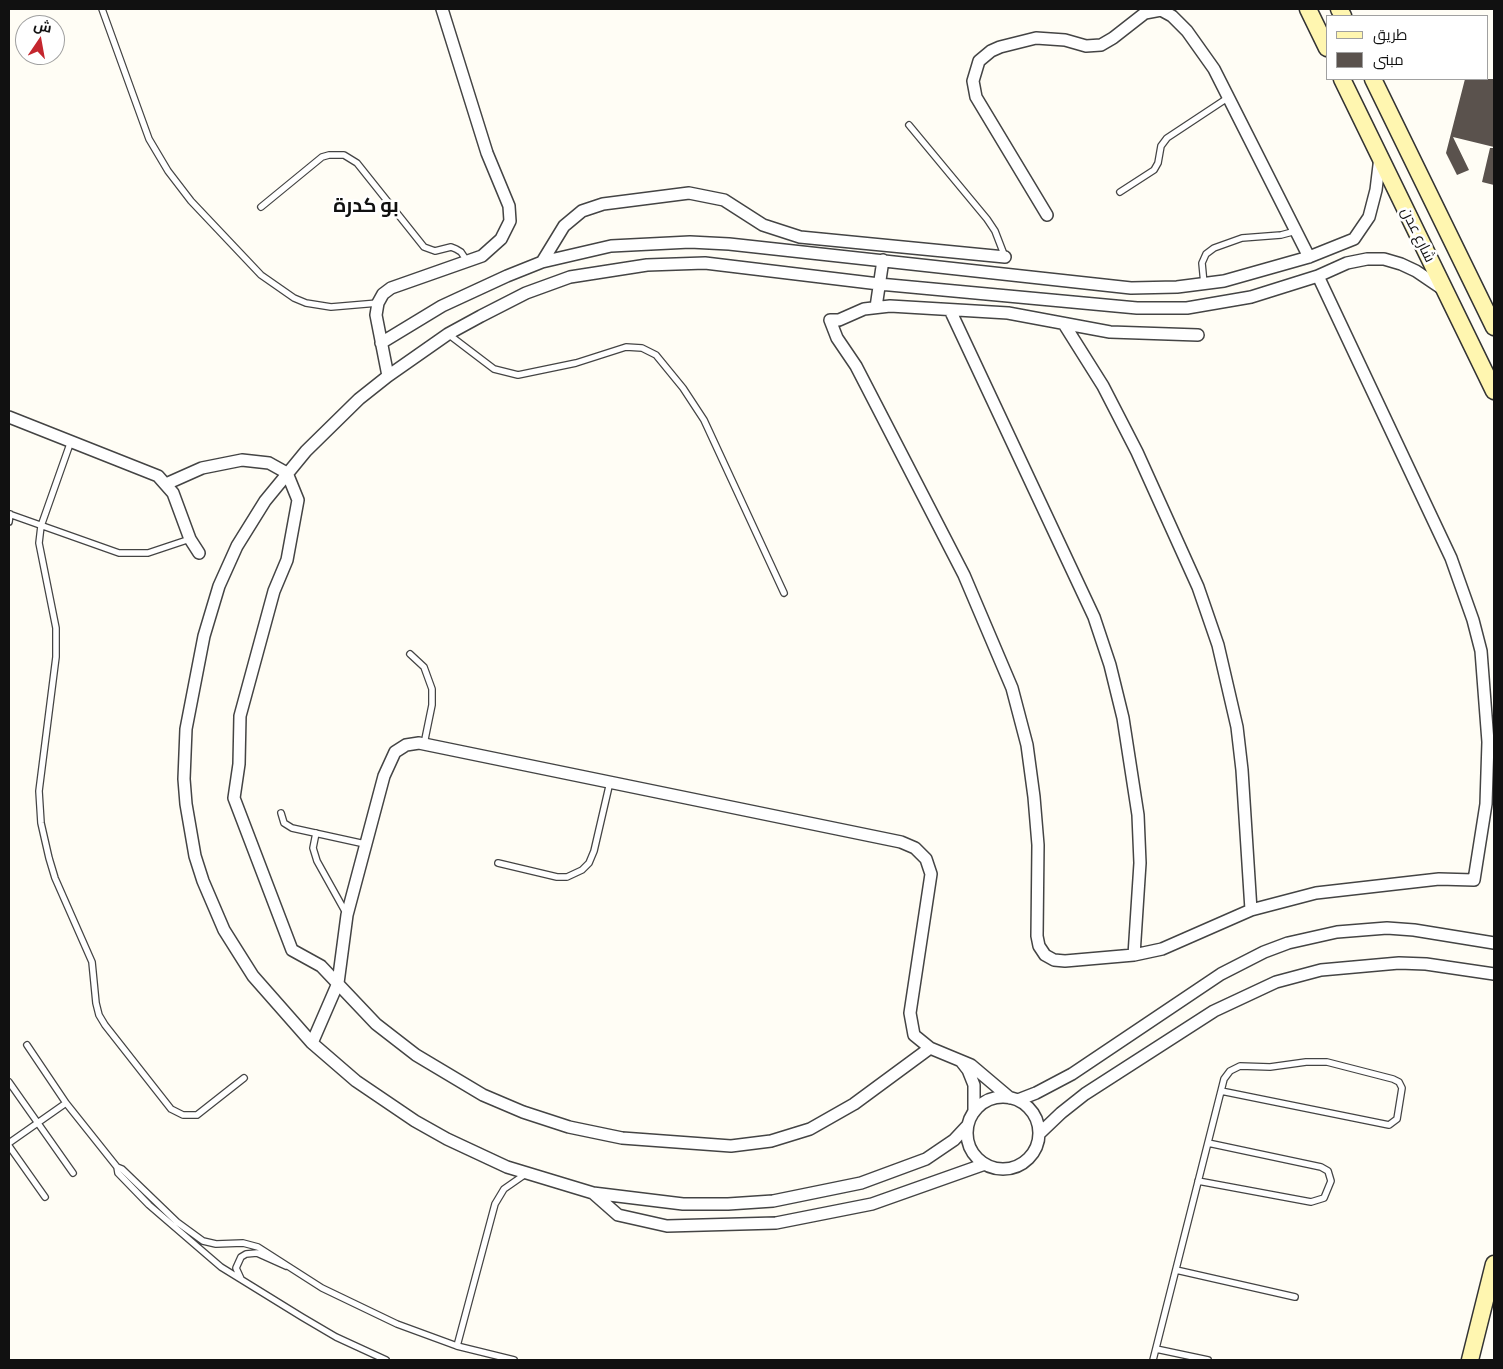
<!DOCTYPE html>
<meta charset="utf-8">
<style>
body{margin:0}
#map{position:relative;width:1503px;height:1369px;overflow:hidden;background:#fffdf5;font-family:"Crimson Pro",Cairo,serif}
canvas{display:block}
.frame{position:absolute;inset:0;border:10px solid #111;pointer-events:none}
.legend{position:absolute;left:1326px;top:15px;width:162px;height:65px;box-sizing:border-box;background:#fff;border:1px solid #a0a0a0;margin:0;padding:6px 9px;list-style:none;font-size:15px;color:#111}
.legend li{display:flex;align-items:center;gap:10px;height:25px}
.legend b{width:25px;border:1px solid #a0a0a0}
.north{position:absolute;left:15px;top:15px;width:50px;height:50px;box-sizing:border-box;background:#fff;border:1px solid #a0a0a0;border-radius:50%;rotate:12deg;font-size:14px;font-weight:700;line-height:20px;text-align:center;color:#111}
.north::after{content:'';display:block;margin:auto;width:18px;height:22px;background:#c4262e;clip-path:polygon(50% 0,100% 100%,50% 72%,0 100%)}
</style>
<div id="map">
<canvas width="1503" height="1369"></canvas>
<div class="frame"></div>
<ul class="legend">
<li><b style="height:6px;background:#fff6b0"></b>طريق</li>
<li><b style="height:14px;background:#5a524d"></b>مبنى</li>
</ul>
<div class="north">ش</div>
</div>
<script>
const c = document.querySelector('canvas').getContext('2d');
c.lineJoin = 'round';
function fill(path, color) {
  c.fillStyle = color;
  c.fill(path, 'evenodd');
}
function poly(rows) {
  const path = new Path2D();
  for (const r of rows) {
    if (r.length === 3) {
      path.moveTo(r[0] + r[2], r[1]);
      path.arc(r[0], r[1], r[2], 0, 2 * Math.PI);
      continue;
    }
    path.moveTo(r[0], r[1]);
    for (let i = 2; i < r.length; i += 2) path.lineTo(r[i], r[i + 1]);
  }
  return path;
}
function stroke(path, color, width, dash) {
  c.strokeStyle = color;
  c.lineWidth = width;
  c.lineCap = dash ? 'butt' : 'round';
  c.setLineDash(dash || []);
  c.stroke(path);
}
function label(font, color, halo, rows, align = 'center') {
  c.font = font + ' "Crimson Pro",Cairo,serif';
  c.lineWidth = 5;
  c.setLineDash([]);
  c.textBaseline = 'middle';
  c.strokeStyle = halo;
  c.fillStyle = color;
  for (const [text, x, y, turn = 0] of rows) {
    c.save();
    c.translate(x, y);
    c.rotate((+turn || 0) * Math.PI / 180);
    c.textAlign = isNaN(turn) ? turn : align;
    if (halo) c.strokeText(text, 0, 0);
    c.fillText(text, 0, 0);
    c.restore();
  }
}
fill(poly([
 [1465,79,1494,79,1494,147,1453,137,1469,170,1457,175,1446,153],
 [1490,148,1494,148,1494,185,1482,182]
]), '#5a524d');
const lane = poly([
 [102,9,149,139,168,171,191,201,261,275,294,298,306,303,331,307,378,303],
 [909,125,987,219,995,231,1005,257],
 [1120,192,1154,170,1158,163,1161,146,1167,138,1229,97],
 [261,207,322,157,329,155,344,155,357,163,424,247,435,251,451,247,456,249,461,252,467,261],
 [1204,284,1202,263,1206,254,1214,248,1242,238,1281,235,1296,231],
 [448,334,494,369,518,375,576,363,626,347,642,348,656,355,683,388,704,420,784,593],
 [71,441,41,526,39,543,56,628,56,657,39,791,41,823,49,858,55,878,92,962,96,1003,99,1015,105,1025,171,1109,183,1115,197,1115,244,1078],
 [9,514,119,553,148,553,190,539],
 [9,522,10,514],
 [410,654,424,667,432,689,432,705,424,744],
 [281,813,284,823,292,828,365,844],
 [316,833,313,848,317,861,346,913],
 [498,863,557,877,567,877,582,870,589,863,594,851,610,782],
 [27,1045,66,1103,117,1167],
 [9,1082,73,1173],
 [9,1143,66,1103],
 [9,1146,45,1197],
 [1198,1181,1311,1202,1324,1198,1331,1181,1328,1171,1321,1167,1208,1143],
 [1176,1270,1295,1297],
 [241,1279,236,1268,241,1257,246,1254,257,1253,286,1266],
 [457,1346,495,1204,504,1189,527,1173],
 [1156,1349,1208,1360],
 [386,1360,336,1337,302,1317,221,1267,149,1205,118,1173,117,1167,122,1169,177,1222,203,1241,216,1244,243,1243,258,1247,322,1288,397,1324,457,1346,514,1360],
 [1153,1360,1221,1091,1224,1079,1230,1071,1240,1066,1270,1067,1306,1062,1327,1062,1393,1079,1399,1082,1402,1088,1397,1119,1389,1125,1221,1091]
]);
const street = poly([
 [1047,215,976,97,973,81,979,61,991,51,1000,47,1036,38,1065,40,1086,46,1101,45,1113,38,1145,13,1161,10,1172,16,1187,31,1214,69,1309,257],
 [542,262,564,226,582,211,603,204,689,193,724,200,763,225,800,237,1005,257],
 [876,307,883,260],
 [950,310,1094,617,1110,665,1123,718,1138,815,1140,863,1134,955],
 [1064,324,1103,386,1137,452,1198,587,1218,645,1237,727,1242,770,1251,910],
 [1198,335,1110,332,1008,313,890,306,864,309,839,320,830,320,837,338,856,366,964,575,1012,688,1027,745,1034,797,1038,845,1037,936,1039,946,1045,955,1054,960,1065,961,1134,955,1162,949,1251,910,1316,893,1439,879,1474,880,1486,804,1488,742,1481,651,1473,620,1451,558,1318,276],
 [381,343,442,306,507,276,542,262,611,246,690,242,729,244,1131,288,1177,287,1224,281,1309,257,1354,239,1369,217,1376,190,1380,157],
 [388,376,376,315,378,303,383,294,391,288,482,256,501,239,510,221,509,206,487,153,442,9],
 [9,417,158,476,173,493,190,539,199,553],
 [166,484,202,468,242,460,269,463,287,473,298,500,287,560,274,591,240,716,239,764,234,798,292,950,321,966,376,1024,416,1055,483,1095,523,1112,569,1127,622,1138,731,1146,771,1141,810,1129,854,1104,930,1048],
 [312,1043,338,983,347,915,384,776,395,752,406,745,419,743,901,842,915,848,926,859,931,874,910,1013,914,1035,930,1048,971,1065,1010,1098],
 [961,1061,968,1070,974,1085,974,1112],
 [1003,1133,36],
 [1018,1100,1036,1093,1072,1074,1221,974,1264,952,1288,943,1337,932,1387,928,1414,930,1494,943],
 [968,1125,954,1140,926,1159,861,1183,773,1201,728,1204,683,1204,593,1193,507,1167,447,1139,415,1121,356,1081,312,1043,253,976,224,930,203,881,195,856,186,804,184,779,186,729,204,636,219,586,237,546,265,501,306,451,359,399,388,376,448,334,481,316,526,293,570,277,647,265,705,263,879,284,1137,308,1187,308,1251,297,1318,276,1347,263,1367,259,1384,259,1401,264,1416,271,1444,290],
 [1039,1134,1061,1113,1085,1094,1214,1011,1276,982,1321,970,1399,963,1426,964,1494,974],
 [593,1193,618,1215,667,1226,776,1223,872,1204,985,1164]
]);
const secondary = poly([
 [1308,9,1327,48],
 [1339,9,1343,16],
 [1342,79,1494,391],
 [1373,79,1494,327],
 [1470,1360,1494,1264]
]);
stroke(lane, '#444', 8);
stroke(street, '#444', 14);
stroke(secondary, '#333', 19);
stroke(lane, '#fff', 5.5);
stroke(street, '#fff', 11);
stroke(secondary, '#fff6b0', 16);
label('15px', '#111', '#fff', [
 ["شارع عدن",1418,235,64]
]);
label('bold 20px', '#111', '#fff', [
 ["بو كدرة",366,206]
]);
</script>
